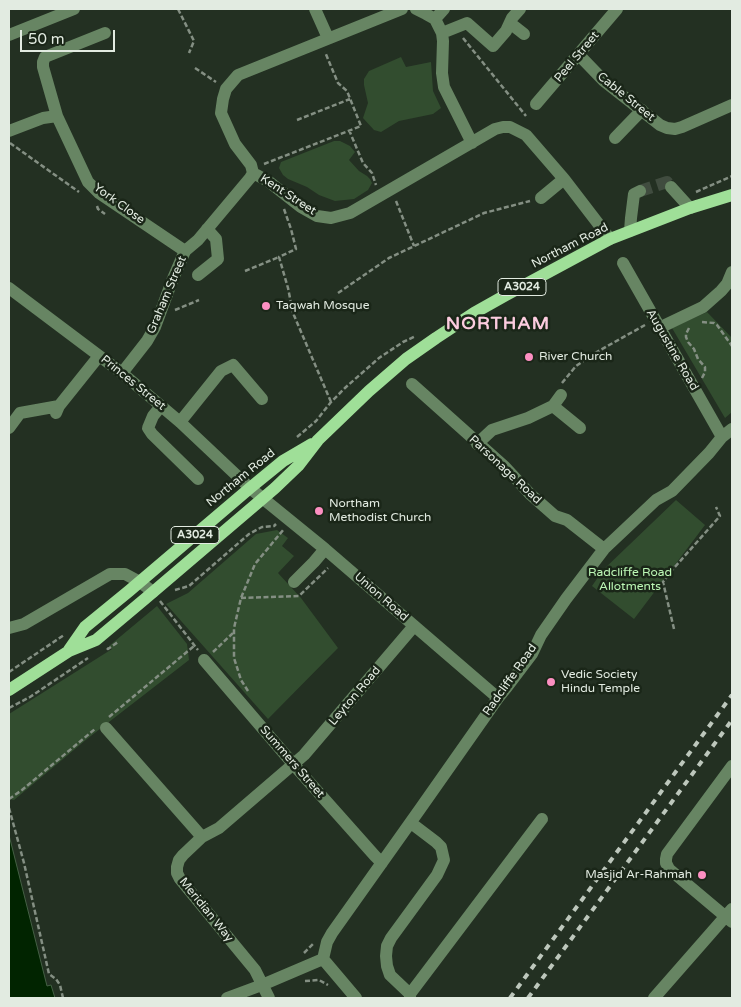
<!DOCTYPE html>
<style>
body{margin:0}
#map{position:relative;width:741px;height:1007px;overflow:hidden;background:#233022;font-family:"Varela Round",sans-serif}
canvas{display:block}
.frame{position:absolute;inset:0;border:10px solid #e2ebe1;pointer-events:none}
.scale{position:absolute;left:20px;top:30px;width:95px;height:22px;box-sizing:border-box;border:2px solid #e2ebe1;border-top:0;padding-left:6px;font-size:15px;line-height:18px;white-space:nowrap;color:#e2ebe1;-webkit-text-stroke:4px #1a2618;paint-order:stroke}
</style>
<div id="map">
<canvas width="741" height="1007"></canvas>
<div class="frame"></div>
<div class="scale">50 m</div>
</div>
<script>
const c = document.querySelector('canvas').getContext('2d');
c.lineJoin = 'round';
function fill(path, color) {
  c.fillStyle = color;
  c.fill(path, 'evenodd');
}
function poly(rows) {
  const path = new Path2D();
  for (const r of rows) {
    path.moveTo(r[0], r[1]);
    for (let i = 2; i < r.length; i += 2) path.lineTo(r[i], r[i + 1]);
  }
  return path;
}
function stroke(path, color, width, dash) {
  c.strokeStyle = color;
  c.lineWidth = width;
  c.lineCap = dash ? 'butt' : 'round';
  c.setLineDash(dash || []);
  c.stroke(path);
}
function label(font, color, halo, rows, align = 'center') {
  c.font = font + ' "Varela Round",sans-serif';
  c.lineWidth = 5;
  c.setLineDash([]);
  c.textBaseline = 'middle';
  c.strokeStyle = halo;
  c.fillStyle = color;
  for (const [text, x, y, turn = 0] of rows) {
    c.save();
    c.translate(x, y);
    c.rotate((+turn || 0) * Math.PI / 180);
    c.textAlign = isNaN(turn) ? turn : align;
    if (halo) c.strokeText(text, 0, 0);
    c.fillText(text, 0, 0);
    c.restore();
  }
}
fill(poly([
 [401,57,406,67,431,62,433,91,441,108,433,114,399,121,381,132,374,130,363,118,368,103,364,85,364,79,369,71],
 [334,141,340,141,350,146,355,152,349,160,359,171,367,176,370,179,372,183,368,190,354,199,335,201,319,195,307,187,288,179,283,175,279,168,281,162],
 [707,312,732,338,732,412,725,418,672,328],
 [676,500,705,525,634,619,592,586,603,570],
 [277,530,288,538,282,546,294,556,278,573,301,598,338,648,268,719,166,604,188,593,256,534],
 [157,606,187,644,189,660,87,739,14,800,9,799,9,714,112,649,109,646]
]), '#324d2f');
const water = poly([
 [9,835,47,986,51,985,55,998,9,998,9,835]
]);
fill(water, '#012400');
stroke(water, '#446044', 1);
stroke(poly([
 [640,191,667,182,671,187]
]), '#404c3f', 12, [12, 6]);
stroke(poly([
 [178,9,194,41,189,53],
 [463,38,526,116],
 [195,68,216,82],
 [297,120,350,99],
 [349,130,363,163,372,173,376,185],
 [10,143,79,192],
 [264,164,361,126,347,91,338,83,325,52],
 [696,192,732,176],
 [396,201,414,246],
 [97,206,98,209,105,214],
 [284,209,291,229,296,249,279,257,288,288,293,313,331,402],
 [245,271,279,257],
 [338,293,389,258,484,213,530,201],
 [175,310,199,300],
 [702,322,714,323,717,325,732,346],
 [689,328,686,334,686,337,688,342,694,349,698,359,705,367,705,372,702,378],
 [562,383,576,366,595,353,645,325],
 [297,437,316,421,331,402,346,387,379,358,403,342,416,336],
 [221,496,224,489,230,485],
 [175,590,189,586,249,534,262,527,274,526,276,524],
 [241,598,299,596,328,568],
 [160,601,198,650],
 [674,629,663,582,674,568,720,516,716,507],
 [107,648,108,649,118,642],
 [213,652,234,632],
 [9,672,64,635],
 [248,691,241,680,234,658,234,628,241,598,255,564,284,529],
 [9,708,30,697,88,658],
 [109,717,194,646],
 [9,799,22,790,95,729],
 [9,808,24,863,49,974,56,979,60,985,63,998],
 [304,953,313,944],
 [305,981,319,980,328,985]
]), '#848f83', 2.5, [5, 2.5]);
stroke(poly([
 [315,9,328,38],
 [416,9,426,14,435,19,442,33,443,41,442,73,444,87,472,143],
 [435,19,444,9],
 [510,23,524,34],
 [105,33,45,57,43,62,43,67,57,116,88,182,99,193,185,251],
 [442,33,467,23,493,46,506,31,512,18,520,9],
 [9,35,74,9],
 [579,55,604,81,660,125,667,128,675,129,682,127,732,105],
 [536,104,617,9],
 [9,131,43,118,57,116],
 [615,138,642,110],
 [253,173,268,181,301,207,317,216,331,218,350,213,495,129,503,127,510,127,526,135,564,179,610,239],
 [253,173,251,165,235,144,221,113,223,99,226,89,238,75,402,9],
 [671,187,690,208],
 [541,198,564,179],
 [630,231,631,218,634,194,640,191],
 [623,263,722,437],
 [198,275,218,259,216,239,207,229],
 [9,288,122,373,180,422,250,488,325,549,498,698],
 [659,328,703,307,721,291,727,284,732,272],
 [122,373,147,341,155,327,172,281,185,251,198,240,250,178,253,173],
 [412,384,505,467,530,494,555,516,567,520,604,549],
 [561,395,553,406,580,428],
 [161,406,153,416,148,428,152,434,198,479],
 [56,413,59,406,99,356],
 [180,422,221,371,233,365,262,399],
 [9,428,20,413,59,406],
 [477,444,492,430,528,418,553,406],
 [294,582,314,562,325,549],
 [9,628,24,624,110,574,125,574,140,582,153,592],
 [204,660,294,765,375,856,382,863],
 [106,728,202,837],
 [732,766,667,854,666,859,666,863,669,869,732,922],
 [323,959,327,942,332,933,420,809,498,698,507,687,532,654,541,635,566,599,604,549,656,500,672,491,709,453,722,437,732,429],
 [323,959,356,998],
 [410,994,542,819],
 [227,998,262,985,323,959],
 [269,998,255,970,180,879,177,873,177,867,179,860,183,855,202,837,219,828,304,755,414,626],
 [410,998,410,994,390,975,387,966,386,956,387,946,391,938,437,875,444,860,441,847,436,842,411,823],
 [654,998,732,909]
]), '#678563', 12);
stroke(poly([
 [69,650,85,627,129,591,250,488,283,461,312,444],
 [9,690,69,651,96,640,146,598,275,488,298,466,318,440,369,391,406,359,436,338,474,313,506,295,610,239,690,208,732,195]
]), '#9fdf98', 12);
stroke(poly([
 [510,998,732,695],
 [528,998,732,720]
]), '#bdc7bc', 4, [6, 6]);
for (const [x, y, r, color] of [
 [266,306,5,"#fc8fc1"],
 [529,357,5,"#fc8fc1"],
 [319,511,5,"#fc8fc1"],
 [551,682,5,"#fc8fc1"],
 [702,875,5,"#fc8fc1"]
]) {
  const dot = new Path2D();
  dot.arc(x, y, r, 0, 2 * Math.PI);
  c.fillStyle = color;
  c.fill(dot);
  stroke(dot, '#1a2618', 2);
}
for (const [x, y, w] of [
 [522,287,48],
 [195,535,48]
]) {
  const box = new Path2D();
  box.roundRect(x - w / 2, y - 8.5, w, 17, 4);
  c.fillStyle = '#1a2618';
  c.fill(box);
  stroke(box, '#e2ebe1', 1);
}
label('bold 11px', '#e2ebe1', null, [
 ["A3024",522,287],
 ["A3024",195,535]
]);
label('12px', '#e2ebe1', '#1a2618', [
 ["Peel Street",577,57,-50],
 ["Cable Street",626,97,39],
 ["Kent Street",288,195,33],
 ["York Close",119,204,36],
 ["Northam Road",570,246,-27],
 ["Graham Street",167,295,-67],
 ["Augustine Road",672,350,60],
 ["Princes Street",133,383,39],
 ["Parsonage Road",505,470,43],
 ["Northam Road",241,478,-39],
 ["Union Road",381,597,41],
 ["Radcliffe Road",510,680,-55],
 ["Leyton Road",355,696,-50],
 ["Summers Street",292,762,49],
 ["Meridian Way",206,910,51]
]);
label('12px', '#e2ebe1', '#1a2618', [
 ["Taqwah Mosque",276,306],
 ["River Church",539,357],
 ["Northam",329,504],
 ["Methodist Church",329,518],
 ["Vedic Society",561,675],
 ["Hindu Temple",561,689],
 ["Masjid Ar-Rahmah",692,875,"right"]
], 'left');
label('12px', '#bcf7b5', '#1a2618', [
 ["Radcliffe Road",630,573],
 ["Allotments",630,587]
]);
c.letterSpacing = '1px';
label('bold 18px', '#fcccdf', '#1a2618', [
 ["NORTHAM",498,324]
]);
c.letterSpacing = '0px';
</script>
